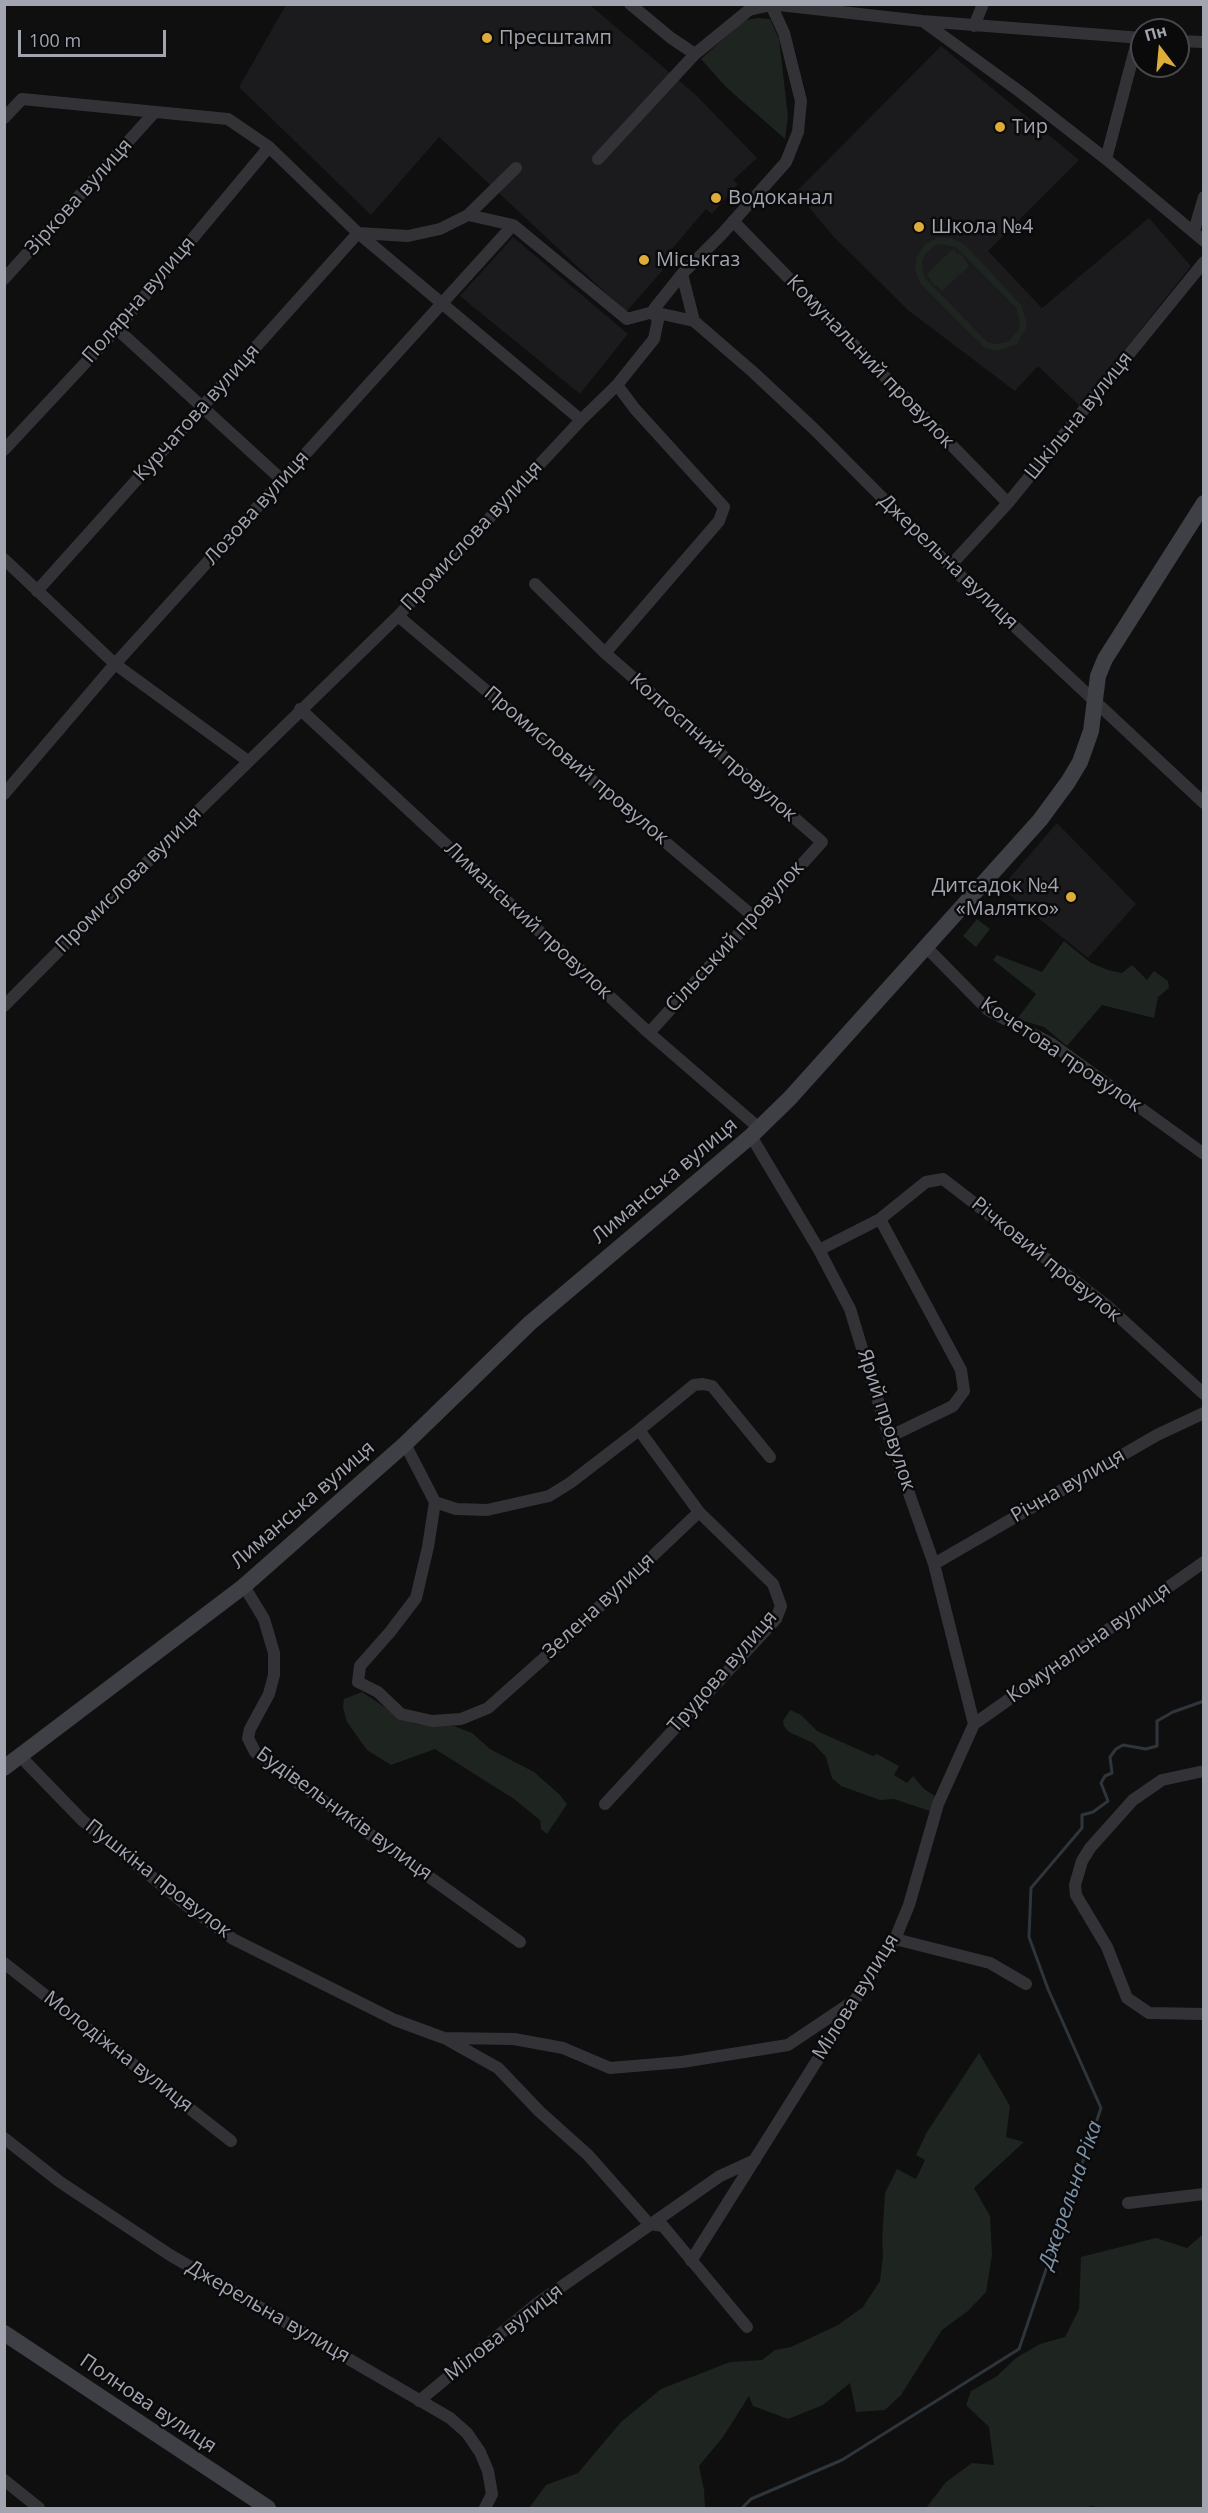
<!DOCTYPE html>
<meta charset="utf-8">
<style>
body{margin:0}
#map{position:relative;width:1208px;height:2513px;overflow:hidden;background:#0f0f10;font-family:"Open Sans",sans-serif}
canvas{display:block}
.frame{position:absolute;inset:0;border:6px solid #a2a5b0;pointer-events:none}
.north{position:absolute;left:1130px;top:18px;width:60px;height:60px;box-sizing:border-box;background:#0a0a0b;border:2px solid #47484d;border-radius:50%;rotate:344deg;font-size:16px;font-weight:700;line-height:24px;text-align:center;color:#a2a5b0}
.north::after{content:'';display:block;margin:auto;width:21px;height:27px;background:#deac39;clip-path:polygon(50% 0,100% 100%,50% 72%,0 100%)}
.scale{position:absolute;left:18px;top:30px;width:148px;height:27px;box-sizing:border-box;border:3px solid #a2a5b0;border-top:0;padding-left:8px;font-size:18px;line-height:21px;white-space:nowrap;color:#a2a5b0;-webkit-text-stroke:4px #0a0a0b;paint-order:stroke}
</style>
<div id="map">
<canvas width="1208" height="2513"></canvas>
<div class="frame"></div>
<div class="north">Пн</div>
<div class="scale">100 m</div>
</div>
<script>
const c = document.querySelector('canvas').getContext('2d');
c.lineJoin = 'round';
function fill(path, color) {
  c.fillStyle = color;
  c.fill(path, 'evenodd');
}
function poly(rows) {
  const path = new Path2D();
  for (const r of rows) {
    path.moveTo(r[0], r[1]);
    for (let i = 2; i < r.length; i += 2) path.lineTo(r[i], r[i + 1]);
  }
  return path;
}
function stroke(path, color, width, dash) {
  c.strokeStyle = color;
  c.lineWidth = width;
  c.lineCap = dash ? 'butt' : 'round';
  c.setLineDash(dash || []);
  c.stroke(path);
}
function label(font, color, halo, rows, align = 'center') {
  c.font = font + ' "Open Sans",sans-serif';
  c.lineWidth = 5;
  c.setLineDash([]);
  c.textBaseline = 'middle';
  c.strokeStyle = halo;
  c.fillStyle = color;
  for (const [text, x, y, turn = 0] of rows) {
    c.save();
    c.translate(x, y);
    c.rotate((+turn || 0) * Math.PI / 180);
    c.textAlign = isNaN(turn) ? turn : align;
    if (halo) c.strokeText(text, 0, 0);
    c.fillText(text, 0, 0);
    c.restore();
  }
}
fill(poly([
 [409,4,413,7,415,4,590,5,696,95,757,158,733,180,738,184,712,214,706,209,659,264,663,270,626,312,439,137,371,215,239,87,286,5],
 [941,46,1079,160,988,251,1042,308,1149,218,1191,266,1080,406,1038,366,1015,391,909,311,833,236,796,192],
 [513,237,628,334,580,394,460,296],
 [1057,823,1136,904,1088,958,1001,888]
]), '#1b1b1d');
fill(poly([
 [758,18,770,19,779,39,788,117,785,139,726,87,701,59,739,25,746,20],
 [938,238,952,238,965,245,1022,306,1027,326,1017,344,998,351,985,348,921,284,915,270,917,256,925,244],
 [941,244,956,247,1016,308,1020,323,1018,331,1008,342,995,344,987,342,924,277,922,263,924,256,934,246],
 [953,249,958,255,960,253,969,266,942,291,937,285,934,286,927,274],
 [977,919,990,929,976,947,963,936],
 [1064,941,1091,963,1108,970,1122,973,1132,965,1147,980,1154,971,1168,981,1169,988,1158,997,1154,1018,1102,1005,1067,1046,1044,1027,1017,1019,1036,994,993,960,997,955,1042,972],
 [362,1692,398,1716,415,1724,454,1726,472,1733,490,1749,534,1772,559,1794,567,1804,547,1834,541,1829,540,1820,514,1799,435,1749,391,1765,367,1750,347,1722,343,1707,344,1699],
 [790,1710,801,1715,817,1731,873,1756,877,1754,899,1766,894,1775,907,1783,913,1776,924,1789,935,1796,930,1811,894,1799,880,1800,841,1786,832,1778,826,1757,813,1743,789,1732,784,1726,783,1721],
 [979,2053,1010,2106,1006,2137,1024,2142,974,2188,990,2216,992,2255,986,2292,968,2311,942,2330,901,2395,885,2410,856,2412,850,2383,823,2405,788,2419,753,2406,749,2396,723,2437,699,2466,704,2490,705,2508,529,2508,546,2485,578,2473,621,2422,661,2389,730,2362,762,2360,775,2350,791,2347,838,2325,863,2307,880,2281,883,2256,882,2240,885,2193,897,2169,916,2179,925,2160,916,2155,927,2132],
 [1203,2234,1203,2508,1104,2508,1091,2506,1086,2508,926,2508,946,2482,972,2463,994,2465,989,2427,966,2405,971,2391,997,2376,1016,2358,1040,2344,1065,2337,1079,2309,1081,2257,1156,2238,1187,2248]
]), '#1e241f');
stroke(poly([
 [742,2508,751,2499,842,2460,1019,2349,1101,2108,1048,1989,1029,1937,1031,1888,1082,1828,1082,1815,1093,1812,1108,1801,1101,1783,1105,1776,1112,1773,1110,1757,1116,1749,1123,1745,1146,1749,1157,1746,1157,1721,1173,1712,1204,1701]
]), '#2e353b', 3);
stroke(poly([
 [630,4,671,38,695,54],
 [770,4,922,21,1142,38],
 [924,22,1019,91,1106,159,1204,241],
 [974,26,983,4],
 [1178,41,1204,42],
 [4,118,22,99,228,119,269,147,358,233,581,420],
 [598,159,695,54,749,10,771,5],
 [1106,159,1138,38],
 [468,215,513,225,627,319,653,312,694,321,753,372,814,429,950,566,1204,803],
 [733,221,1008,503],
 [1194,231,1204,197],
 [358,233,408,236,440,229,468,215,516,168],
 [682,274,694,321],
 [4,279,153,114],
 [117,329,282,480],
 [4,450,117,329,269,147],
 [4,559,115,664,248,761],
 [950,566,1008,503,1204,262],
 [535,584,605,653,822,842,649,1033],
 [37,591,358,233],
 [398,616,754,917],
 [605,653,719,521,724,507,635,409,617,385],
 [300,709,649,1033,759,1128],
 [4,794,115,664,513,225],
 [927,948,988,1010,1052,1044,1204,1154],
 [4,1006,205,804,398,616,581,420,617,385,654,339,658,320,653,312,654,309,682,274,722,234,786,162,798,132,801,101,784,33,771,5],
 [751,1136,819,1250,850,1309,889,1437,934,1564,974,1724],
 [880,1219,961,1370,964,1391,953,1406,889,1437],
 [819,1250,880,1219,926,1182,943,1179,1106,1305,1204,1394],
 [639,1430,699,1512,561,1643,488,1708,461,1719,432,1721,401,1714,378,1692,358,1682,360,1666,390,1632,416,1598,428,1547,435,1502,456,1509,487,1510,549,1496,570,1483,639,1430,694,1385,703,1384,712,1386,770,1457],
 [405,1444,435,1502],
 [934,1564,1157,1435,1204,1413],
 [244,1586,264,1619,274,1653,274,1675,269,1694,250,1729,248,1738,255,1752,520,1942],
 [974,1724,1204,1562],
 [20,1756,82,1820,190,1908,233,1939,395,2020,444,2038,514,2039,563,2048,610,2068,682,2062,788,2045,855,2000],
 [1204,1771,1162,1780,1133,1800,1090,1848,1082,1861,1075,1885,1076,1895,1107,1947,1127,1998,1149,2013,1204,2014],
 [605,1804,776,1619,781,1606,773,1584,699,1512],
 [895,1939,990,1963,1026,1984],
 [4,1963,231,2141],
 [448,2040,498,2068,539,2111,588,2155,649,2224],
 [4,2138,60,2182,170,2255,450,2418,467,2433,480,2452,488,2471,492,2494,485,2508],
 [1128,2203,1204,2194],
 [649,2224,663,2226,747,2327],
 [691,2261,855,2000,895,1939,909,1905,938,1804,974,1724],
 [419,2401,535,2305,720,2176,755,2160],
 [4,2480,39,2508]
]), '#333337', 12);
stroke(poly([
 [4,1768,244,1586,405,1444,530,1323,751,1136,790,1098,1040,820,1068,782,1080,762,1091,731,1098,676,1105,659,1204,503],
 [4,2333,268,2508]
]), '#3f4045', 16);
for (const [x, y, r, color] of [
 [487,38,6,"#deac39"],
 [1000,127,6,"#deac39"],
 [716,198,6,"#deac39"],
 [919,227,6,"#deac39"],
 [644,260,6,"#deac39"],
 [1071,897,6,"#deac39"]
]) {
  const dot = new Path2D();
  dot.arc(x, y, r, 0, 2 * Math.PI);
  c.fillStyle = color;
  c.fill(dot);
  stroke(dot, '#0a0a0b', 2);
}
label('20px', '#a2a5b0', '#0a0a0b', [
 ["Пресштамп",499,38],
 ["Тир",1012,127],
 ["Водоканал",728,198],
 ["Школа №4",931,227],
 ["Міськгаз",656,260],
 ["Дитсадок №4",1059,886,"right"],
 ["«Малятко»",1059,909,"right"]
], 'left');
label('20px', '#a2a5b0', '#0a0a0b', [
 ["Зіркова вулиця",79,197,-48],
 ["Полярна вулиця",139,300,-49],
 ["Комунальний провулок",870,362,46],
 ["Курчатова вулиця",197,413,-48],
 ["Шкільна вулиця",1079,416,-51],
 ["Лозова вулиця",257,508,-48],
 ["Промислова вулиця",472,536,-47],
 ["Джерельна вулиця",948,562,44],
 ["Колгоспний провулок",713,748,41],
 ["Промисловий провулок",576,766,40],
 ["Промислова вулиця",129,880,-45],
 ["Лиманський провулок",528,921,43],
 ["Сільський провулок",735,937,-48],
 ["Кочетова провулок",1061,1055,34],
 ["Лиманська вулиця",665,1181,-40],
 ["Річковий провулок",1046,1260,39],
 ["Ярий провулок",886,1420,72],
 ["Річна вулиця",1068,1486,-30],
 ["Лиманська вулиця",303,1505,-41],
 ["Зелена вулиця",599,1606,-43],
 ["Комунальна вулиця",1089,1643,-35],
 ["Трудова вулиця",723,1672,-49],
 ["Будівельників вулиця",344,1814,36],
 ["Пушкіна провулок",158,1879,38],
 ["Мілова вулиця",856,1997,-58],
 ["Молодіжна вулиця",118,2052,38],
 ["Джерельна вулиця",268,2312,30],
 ["Мілова вулиця",504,2333,-38],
 ["Полнова вулиця",148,2404,34]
]);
label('italic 21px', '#7b92a8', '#0a0a0b', [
 ["Джерельна Ріка",1071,2195,-71]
]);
</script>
